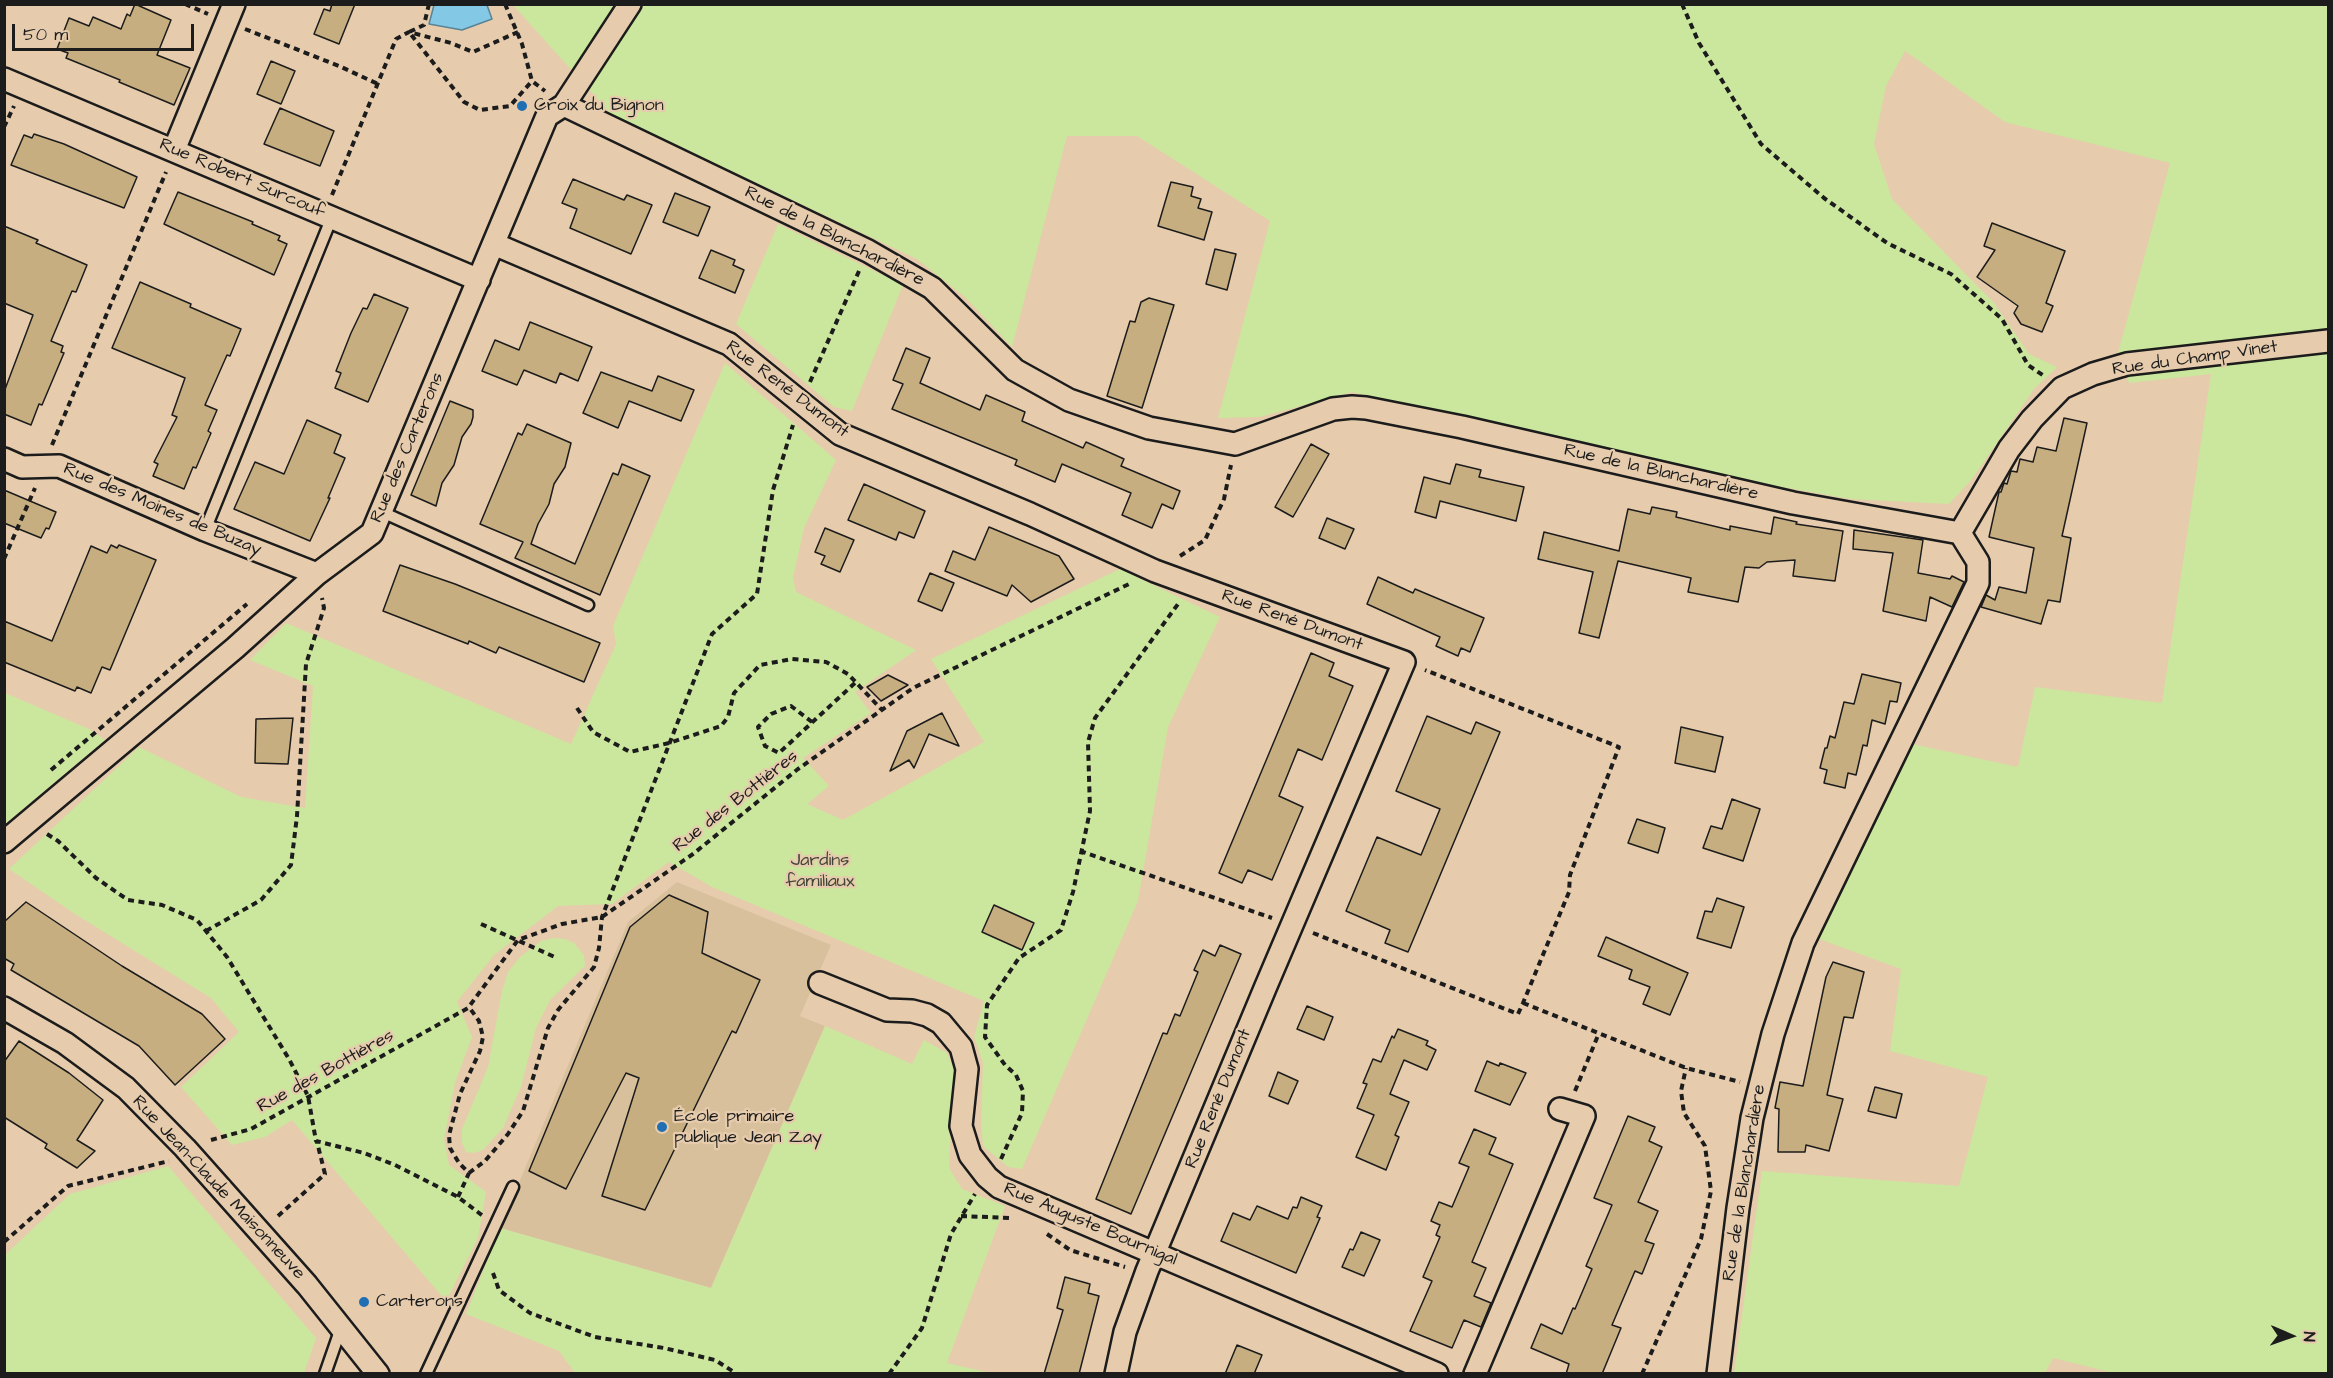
<!DOCTYPE html>
<meta charset="utf-8">
<style>
body{margin:0}
#map{position:relative;width:2333px;height:1378px;overflow:hidden;background:#e6ccad;font-family:"Architects Daughter",sans-serif}
canvas{display:block}
.frame{position:absolute;inset:0;border:6px solid #1c1c1c;pointer-events:none}
.north{position:absolute;left:2261px;top:1306px;width:60px;height:60px;-webkit-text-stroke:4px #e6ccad;paint-order:stroke;rotate:92deg;font-size:16px;font-weight:700;line-height:24px;text-align:center;color:#1c1c1c}
.north::after{content:'';display:block;margin:auto;width:21px;height:27px;background:#1c1c1c;clip-path:polygon(50% 0,100% 100%,50% 72%,0 100%)}
.scale{position:absolute;left:12px;top:24px;width:182px;height:27px;box-sizing:border-box;border:3px solid #1c1c1c;border-top:0;padding-left:8px;font-size:18px;line-height:21px;white-space:nowrap;color:#1c1c1c;-webkit-text-stroke:4px #e6ccad;paint-order:stroke}
</style>
<div id="map">
<canvas width="2333" height="1378"></canvas>
<div class="frame"></div>
<div class="north">N</div>
<div class="scale">50 m</div>
</div>
<script>
const c = document.querySelector('canvas').getContext('2d');
c.lineJoin = 'round';
function fill(path, color) {
  c.fillStyle = color;
  c.fill(path, 'evenodd');
}
function poly(rows) {
  const path = new Path2D();
  for (const r of rows) {
    path.moveTo(r[0], r[1]);
    for (let i = 2; i < r.length; i += 2) path.lineTo(r[i], r[i + 1]);
  }
  return path;
}
function stroke(path, color, width, dash) {
  c.strokeStyle = color;
  c.lineWidth = width;
  c.lineCap = dash ? 'butt' : 'round';
  c.setLineDash(dash || []);
  c.stroke(path);
}
function label(font, color, halo, rows, align = 'center') {
  c.font = font + ' "Architects Daughter",sans-serif';
  c.lineWidth = 4.5;
  c.setLineDash([]);
  c.textBaseline = 'middle';
  c.strokeStyle = halo;
  c.fillStyle = color;
  for (const [text, x, y, turn = 0] of rows) {
    c.save();
    c.translate(x, y);
    c.rotate((+turn || 0) * Math.PI / 180);
    c.textAlign = isNaN(turn) ? turn : align;
    if (halo) c.strokeText(text, 0, 0);
    c.fillText(text, 0, 0);
    c.restore();
  }
}
fill(poly([
 [677,882,831,945,800,1016,825,1026,711,1288,500,1228,628,922]
]), '#d9c09d');
fill(poly([
 [513,5,2328,5,2328,1373,2114,1373,2053,1358,2045,1373,1734,1373,1762,1171,1959,1186,1988,1077,1890,1051,1901,969,1819,939,1912,744,2018,767,2035,687,2162,703,2211,374,2129,383,2118,353,2170,163,2005,122,1905,51,1886,86,1874,144,1892,199,1994,303,2029,354,2057,367,2034,389,1972,479,1949,504,1850,499,1658,465,1352,392,1260,417,1218,418,1270,221,1137,136,1067,136,1012,347,965,297,917,259,611,114],
 [778,224,903,285,852,411,834,407,736,324],
 [725,363,836,460,804,528,793,578,796,592,916,650,855,692,871,713,803,758,829,786,807,804,843,820,984,742,931,659,1120,569,1220,617,1168,727,1138,901,1022,1169,1008,1167,983,1146,981,1123,983,1063,974,1037,984,1001,712,887,669,862,612,904,558,906,494,955,457,1002,472,1037,455,1083,444,1139,449,1165,486,1192,478,1238,446,1301,292,1120,265,1137,232,1145,181,1087,239,1032,211,998,75,914,9,869,139,747,241,797,305,808,313,686,250,660,286,623,571,744,616,644,613,626],
 [5,693,89,729,105,740,5,824],
 [553,938,565,939,574,943,584,955,585,966,550,1000,536,1028,521,1087,503,1128,483,1150,474,1153,466,1152,462,1143,462,1129,488,1067,502,991,508,972,520,957,541,941],
 [825,1026,912,1064,924,1040,947,1053,954,1070,949,1168,962,1189,1005,1206,947,1363,990,1373,575,1373,559,1351,466,1314,500,1228,711,1288],
 [168,1166,316,1338,304,1373,5,1373,5,1255,70,1194]
]), '#cbe69d');
const water = poly([
 [434,5,487,5,492,19,462,30,429,24,434,5]
]);
fill(water, '#83c8e4');
stroke(water, '#5a8394', 1.5);
const building = poly([
 [135,4,171,20,157,55,190,68,174,105,119,82,120,80,66,58,68,53,57,49,69,18,89,26,93,17,121,29,127,14,130,16,135,4],
 [332,4,355,4,339,44,314,34,324,9,330,11,332,4],
 [271,61,295,71,281,104,257,94,271,61],
 [280,108,334,131,320,166,264,144,280,108],
 [34,134,64,144,137,177,124,208,11,165,24,135,32,138,34,134],
 [573,179,624,200,627,195,652,205,631,254,570,228,577,209,562,203,573,179],
 [1171,182,1193,187,1191,196,1201,199,1198,208,1212,212,1204,240,1158,226,1171,182],
 [178,192,253,222,252,224,280,236,278,240,287,244,274,275,164,224,178,192],
 [675,193,710,207,698,236,663,222,675,193],
 [1992,223,2065,251,2046,303,2053,306,2042,332,2021,324,2014,313,2018,306,1977,277,1995,250,1984,246,1992,223],
 [4,226,38,240,36,243,87,265,76,292,72,291,51,341,63,346,61,352,64,353,42,405,39,404,31,425,4,414,4,392,33,315,4,303,4,226],
 [1215,249,1236,254,1227,290,1206,284,1215,249],
 [711,250,735,260,733,265,744,270,735,293,699,278,711,250],
 [140,282,191,304,190,307,241,329,230,356,227,355,205,405,217,410,208,431,211,433,196,468,193,467,184,489,153,476,158,464,154,462,177,417,172,415,185,378,112,348,140,282],
 [374,294,408,308,368,402,335,388,341,373,336,371,351,333,363,308,367,309,374,294],
 [1149,298,1174,305,1142,408,1107,396,1130,321,1135,322,1141,302,1149,298],
 [530,322,592,347,578,381,560,373,556,383,524,370,517,385,482,371,495,340,519,350,530,322],
 [906,348,930,358,920,383,980,410,986,395,1025,412,1022,421,1083,448,1086,442,1124,459,1121,466,1180,491,1173,509,1162,504,1152,528,1122,515,1131,493,1062,464,1055,482,1015,465,1017,460,892,409,903,384,893,380,906,348],
 [601,372,652,391,658,376,694,390,681,421,629,401,618,428,583,413,601,372],
 [450,401,473,410,473,417,471,424,462,437,454,465,442,483,436,506,411,495,450,401],
 [2064,418,2087,423,2062,536,2071,538,2060,602,2048,600,2041,624,1981,607,1986,595,1995,600,1999,587,2026,593,2034,548,1989,537,1999,492,2001,492,2004,483,2007,484,2011,471,2017,472,2020,459,2033,462,2037,447,2056,451,2064,418],
 [307,420,341,435,334,453,345,458,328,498,330,498,310,541,234,509,255,462,284,474,307,420],
 [527,424,571,443,565,467,554,484,549,504,538,524,531,544,575,564,613,473,618,475,622,464,650,476,600,595,515,558,523,542,480,524,518,433,522,435,527,424],
 [1311,444,1329,454,1293,517,1275,507,1311,444],
 [1456,464,1481,470,1479,477,1524,487,1516,521,1440,501,1436,518,1415,512,1424,477,1450,484,1456,464],
 [864,484,925,511,914,538,899,532,896,540,848,520,864,484],
 [4,490,56,512,49,529,46,528,41,538,4,523,4,490],
 [1652,507,1677,512,1676,517,1730,530,1730,526,1771,534,1774,517,1797,522,1796,524,1843,531,1835,581,1793,576,1795,560,1767,562,1759,568,1745,567,1738,602,1688,592,1691,578,1618,561,1599,638,1579,633,1593,572,1538,559,1544,532,1619,551,1628,509,1650,514,1652,507],
 [1327,518,1354,529,1345,549,1319,538,1327,518],
 [989,527,1059,556,1074,579,1031,602,1012,585,1007,596,945,571,953,551,975,560,989,527],
 [825,528,854,540,840,572,821,564,825,556,815,552,825,528],
 [1854,530,1923,540,1918,573,1950,579,1952,576,1964,582,1952,607,1930,597,1926,621,1883,611,1893,553,1853,549,1854,530],
 [111,545,117,548,119,545,156,560,110,670,102,667,91,693,77,687,75,691,4,662,4,621,52,641,91,546,107,553,111,545],
 [400,565,455,584,600,643,584,682,499,647,496,653,469,641,468,644,383,611,400,565],
 [930,573,954,583,942,611,918,601,930,573],
 [1378,577,1413,593,1415,589,1484,618,1470,652,1461,648,1458,656,1436,646,1440,637,1367,604,1378,577],
 [1311,653,1334,663,1329,676,1353,686,1322,760,1298,749,1279,796,1303,807,1272,880,1248,870,1242,883,1219,873,1311,653],
 [1862,674,1901,683,1897,702,1890,701,1885,724,1872,720,1867,746,1863,745,1856,775,1848,773,1845,788,1824,783,1827,770,1820,768,1825,748,1827,748,1830,736,1835,738,1844,702,1854,704,1862,674],
 [888,675,908,685,881,701,867,687,888,675],
 [942,713,959,746,929,734,914,768,909,760,890,771,907,731,942,713],
 [1427,716,1471,734,1476,722,1500,732,1408,952,1385,943,1390,930,1346,911,1377,837,1421,855,1440,809,1396,791,1427,716],
 [293,718,288,764,255,763,256,719,293,718],
 [1681,727,1723,737,1715,772,1675,763,1681,727],
 [1732,799,1760,809,1743,861,1703,848,1711,826,1722,829,1732,799],
 [1637,819,1665,828,1658,853,1628,843,1637,819],
 [669,895,708,912,702,953,760,980,736,1033,732,1031,645,1210,602,1196,639,1078,626,1073,566,1189,529,1171,630,927,669,895],
 [1717,898,1744,907,1731,948,1697,938,1705,911,1712,912,1717,898],
 [26,902,122,966,202,1014,225,1039,175,1085,139,1046,11,970,14,964,4,958,4,922,26,902],
 [994,905,1034,923,1022,950,982,932,994,905],
 [1606,937,1688,973,1670,1015,1643,1004,1650,987,1629,979,1632,970,1598,956,1606,937],
 [1220,945,1241,954,1131,1214,1096,1199,1163,1033,1167,1034,1175,1014,1180,1016,1198,972,1194,970,1203,950,1215,956,1220,945],
 [1833,962,1864,972,1853,1018,1844,1017,1827,1095,1843,1099,1829,1151,1806,1145,1805,1152,1778,1152,1779,1109,1775,1108,1780,1082,1803,1086,1826,977,1833,962],
 [1307,1006,1333,1017,1324,1040,1297,1029,1307,1006],
 [1398,1029,1428,1041,1426,1045,1436,1050,1427,1070,1404,1060,1390,1094,1409,1102,1395,1135,1399,1137,1386,1170,1356,1157,1374,1115,1357,1108,1367,1084,1363,1083,1373,1059,1381,1062,1392,1036,1394,1038,1398,1029],
 [19,1041,69,1073,103,1100,77,1140,95,1151,77,1168,45,1148,47,1144,4,1117,4,1062,19,1041],
 [1487,1061,1499,1066,1500,1063,1526,1073,1510,1105,1475,1091,1487,1061],
 [1278,1072,1298,1081,1288,1104,1269,1096,1278,1072],
 [1875,1087,1902,1094,1896,1118,1868,1111,1875,1087],
 [1628,1116,1655,1127,1649,1141,1662,1147,1638,1202,1658,1211,1645,1241,1654,1244,1642,1274,1635,1271,1612,1325,1621,1328,1602,1374,1566,1374,1569,1364,1531,1348,1541,1324,1562,1334,1573,1308,1575,1309,1592,1269,1586,1266,1612,1205,1594,1198,1628,1116],
 [1474,1129,1496,1138,1489,1154,1513,1164,1472,1262,1486,1268,1474,1296,1491,1303,1481,1327,1464,1320,1452,1348,1410,1331,1432,1281,1423,1277,1440,1237,1436,1235,1440,1225,1431,1221,1439,1202,1452,1207,1469,1167,1459,1163,1474,1129],
 [1301,1197,1322,1206,1317,1217,1320,1218,1296,1273,1221,1241,1233,1213,1250,1220,1257,1206,1288,1219,1293,1207,1297,1208,1301,1197],
 [1361,1232,1380,1240,1364,1276,1342,1267,1350,1249,1353,1250,1361,1232],
 [1065,1277,1090,1284,1088,1293,1099,1296,1079,1374,1044,1374,1063,1310,1057,1308,1065,1277],
 [1237,1345,1262,1355,1254,1374,1225,1374,1237,1345]
]);
fill(building, '#c7ae80');
stroke(building, '#1c1c1c', 1.5);
const service = poly([
 [382,512,588,605],
 [205,530,332,217],
 [325,1374,341,1328],
 [426,1374,513,1187]
]);
const minor = poly([
 [4,79,479,280],
 [564,105,868,251,932,288,1015,370,1069,400,1149,428,1235,444,1333,409,1352,407,1366,408,1462,427,1793,503,1960,533,1978,562,1978,583,1803,943,1773,1034,1752,1118,1738,1208,1718,1374],
 [174,150,234,4],
 [494,244,729,344,840,434,1030,514,1155,571,1404,662,1266,986,1147,1271,1125,1332,1116,1374],
 [4,459,22,467,59,466,205,530,317,574],
 [1960,533,2009,449,2032,419,2062,388,2093,374,2127,364,2328,341],
 [4,842,235,648,317,574,372,533,547,116,564,105,630,4],
 [820,983,887,1010,912,1011,927,1015,941,1023,961,1047,967,1069,961,1126,970,1155,987,1177,999,1187,1437,1374],
 [4,1008,65,1043,126,1088,185,1148,307,1285,378,1374],
 [1475,1374,1584,1116,1560,1109]
]);
stroke(service, '#1c1c1c', 15);
stroke(minor, '#1c1c1c', 26);
stroke(poly([
 [185,4,208,14],
 [429,4,424,25,409,32,464,102,480,110,510,106,532,81],
 [505,4,522,44,532,81,545,91],
 [1682,4,1699,43,1761,144,1824,198,1887,243,1951,274,2002,319,2028,365,2044,376],
 [245,29,339,66,378,84],
 [4,127,14,106],
 [332,195,396,39,409,32,451,43,473,52,518,32],
 [810,382,859,271],
 [52,445,166,172],
 [1180,556,1205,540,1224,499,1231,465],
 [4,559,35,488],
 [577,708,593,732,630,752,669,743,721,726,728,717,734,693,760,665,792,659,826,662,848,674,882,710],
 [812,722,791,706,771,714,758,727,765,746,779,753,856,682],
 [51,770,247,604],
 [47,834,58,841,96,878,128,900,162,905,197,920,227,957,289,1059,308,1096,316,1141,364,1153,395,1165,458,1197,483,1216],
 [1080,851,1272,918],
 [481,924,557,958],
 [206,931,261,900,291,865,297,816,306,664,324,608,322,598],
 [1313,933,1518,1014,1523,1003,1569,892,1570,875,1619,747,1425,670],
 [1523,1003,1686,1068,1740,1082],
 [1575,1091,1599,1033],
 [211,1140,251,1129,468,1008,518,940,562,924,602,917,693,854,798,769,913,688,1129,584],
 [1001,1159,1022,1113,1023,1091,1016,1075,1005,1065,985,1037,987,1005,1019,958,1061,930,1073,892,1090,811,1088,742,1095,718,1178,604],
 [469,1173,485,1161,508,1134,523,1111,548,1028,558,1010,594,967,599,948,602,917,712,634,757,594,773,490,793,425],
 [458,1197,469,1173,459,1163,450,1148,449,1135,460,1094,480,1051,483,1037,479,1021,469,1007],
 [278,1216,325,1174,317,1142],
 [961,1216,1011,1218],
 [1047,1234,1070,1250,1125,1267],
 [4,1242,68,1186,169,1161],
 [493,1273,499,1290,530,1313,595,1337,664,1348,715,1360,737,1374],
 [889,1374,922,1328,951,1234,975,1194],
 [1642,1374,1701,1239,1711,1191,1705,1146,1684,1113,1681,1091,1686,1068]
]), '#1c1c1c', 4, [6, 4.5]);
stroke(service, '#e6ccad', 10);
stroke(minor, '#e6ccad', 21);
for (const [x, y, r, color] of [
 [522,106,6,"#1f6fb2"],
 [662,1127,6,"#1f6fb2"],
 [364,1302,6,"#1f6fb2"]
]) {
  const dot = new Path2D();
  dot.arc(x, y, r, 0, 2 * Math.PI);
  c.fillStyle = color;
  c.fill(dot);
  stroke(dot, '#e6ccad', 2);
}
label('18px', '#1c1c1c', '#e6ccad', [
 ["Croix du Bignon",534,106],
 ["École primaire",674,1117],
 ["publique Jean Zay",674,1138],
 ["Carterons",376,1302]
], 'left');
label('18px', '#1c1c1c', '#e6ccad', [
 ["Rue Robert Surcouf",242,179,23],
 ["Rue de la Blanchardière",834,237,27],
 ["Rue du Champ Vinet",2195,359,-8],
 ["Rue René Dumont",787,390,37],
 ["Rue des Carterons",408,448,-67],
 ["Rue de la Blanchardière",1661,473,13],
 ["Rue des Moines de Buzay",162,510,23],
 ["Rue René Dumont",1292,621,20],
 ["Rue des Bottières",736,802,-38],
 ["Rue des Bottières",326,1072,-29],
 ["Rue René Dumont",1219,1099,-68],
 ["Rue de la Blanchardière",1745,1183,-81],
 ["Rue Jean-Claude Maisonneuve",218,1188,47],
 ["Rue Auguste Bournigal",1090,1225,23]
]);
label('18px', '#3f4436', '#e6ccad', [
 ["Jardins",820,861],
 ["familiaux",820,882]
]);
</script>
